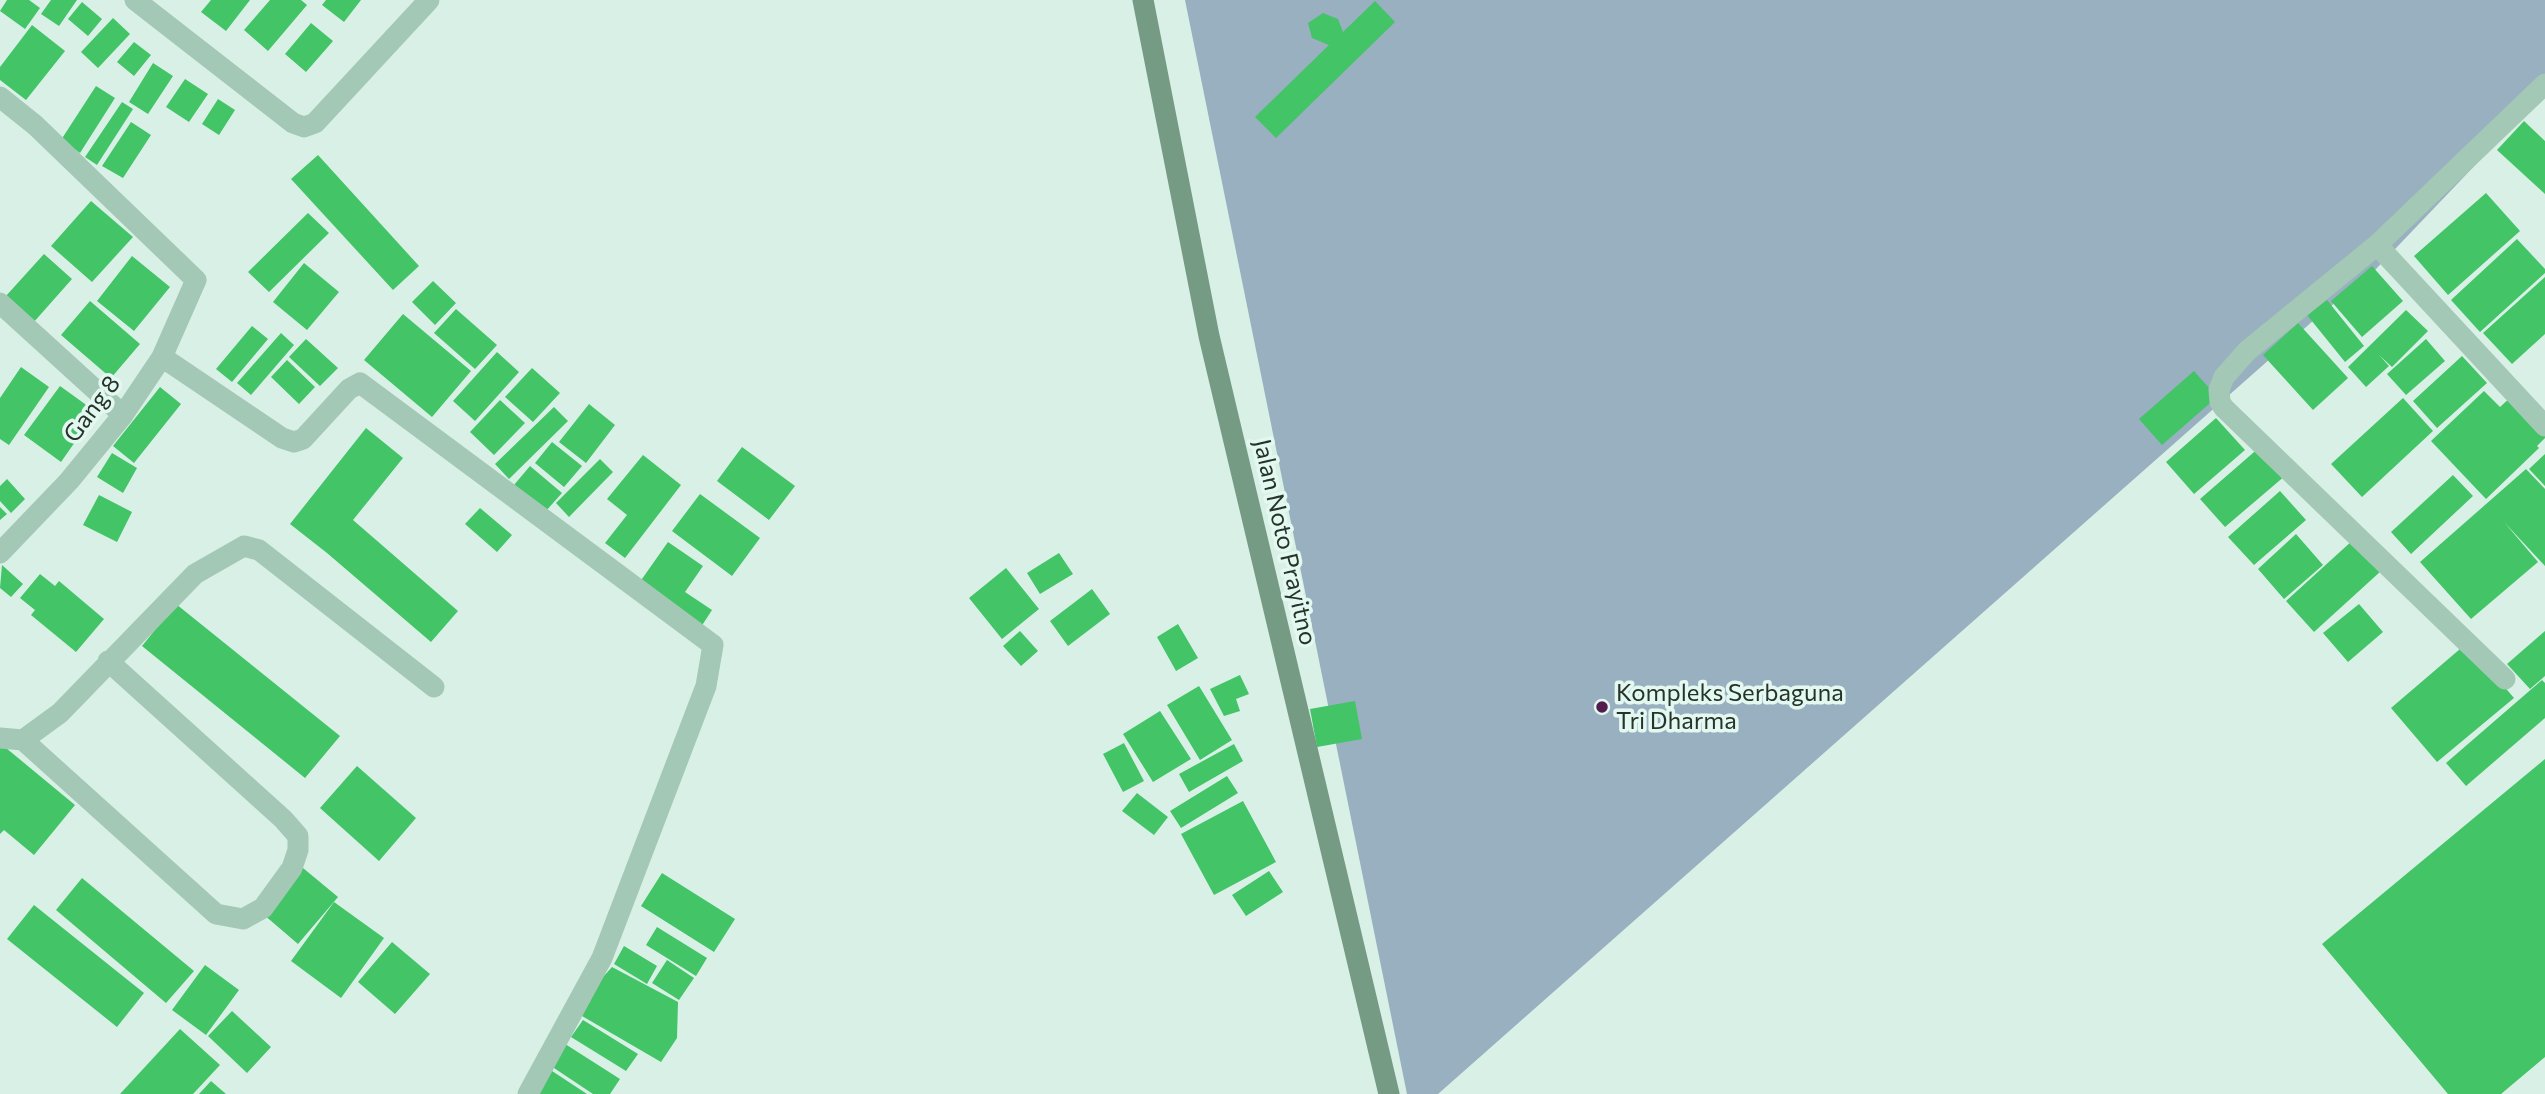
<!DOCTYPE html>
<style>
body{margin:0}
canvas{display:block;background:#d8f0e6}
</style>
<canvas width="2545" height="1094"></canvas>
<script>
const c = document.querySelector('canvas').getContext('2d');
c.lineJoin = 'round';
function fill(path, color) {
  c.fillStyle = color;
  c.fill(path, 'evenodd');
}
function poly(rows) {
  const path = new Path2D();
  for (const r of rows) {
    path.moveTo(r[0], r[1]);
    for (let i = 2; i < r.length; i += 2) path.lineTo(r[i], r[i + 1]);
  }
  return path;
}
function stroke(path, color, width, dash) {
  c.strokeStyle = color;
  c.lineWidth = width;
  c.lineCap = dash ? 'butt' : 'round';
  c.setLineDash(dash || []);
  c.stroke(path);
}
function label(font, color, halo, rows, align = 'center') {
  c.font = font + ' Commissioner,sans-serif';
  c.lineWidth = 7;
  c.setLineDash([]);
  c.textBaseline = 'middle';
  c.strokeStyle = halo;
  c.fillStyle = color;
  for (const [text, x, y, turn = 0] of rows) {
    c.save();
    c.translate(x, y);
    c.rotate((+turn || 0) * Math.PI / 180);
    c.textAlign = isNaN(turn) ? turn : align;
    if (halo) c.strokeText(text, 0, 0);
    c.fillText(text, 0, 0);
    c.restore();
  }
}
fill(poly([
 [1185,0,2545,0,2545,92,2375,270,2314,320,1438,1094,1407,1094]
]), '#98b0bf');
fill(poly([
 [7,0,29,0,40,8,25,29,0,11],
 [51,0,77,0,59,26,41,14],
 [211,0,250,0,226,31,201,12],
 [270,0,301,0,307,5,268,51,244,30],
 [326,0,361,0,344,22,322,5],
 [1375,1,1395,22,1276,138,1255,117,1329,45,1312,38,1308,23,1323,13,1338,19,1343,32],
 [82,2,102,19,88,36,68,19],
 [113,18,130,34,98,68,81,52],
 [311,23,333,41,306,72,285,54],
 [32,25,65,51,26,100,0,80,0,67],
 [134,42,151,55,134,76,117,62],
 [153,63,173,76,148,114,129,102],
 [185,79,208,94,189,122,166,107],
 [96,86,115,98,80,153,61,140],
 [218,99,235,110,219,135,202,124],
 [122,102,133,109,97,165,85,157],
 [2524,121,2545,141,2545,194,2497,150],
 [131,122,151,135,123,178,102,166],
 [318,155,419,266,393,290,291,179],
 [2486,193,2520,231,2448,295,2414,256],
 [91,201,133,237,92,282,51,246],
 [308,213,329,233,269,292,248,272],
 [2517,239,2545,269,2545,273,2480,332,2451,300],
 [44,254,72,279,33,323,5,297],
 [132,256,170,287,134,331,97,301],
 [304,263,339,292,307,330,273,302],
 [2372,266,2403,301,2362,337,2331,301],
 [2545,277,2545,334,2512,364,2483,333],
 [433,281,456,303,435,325,412,302],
 [2327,300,2364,346,2345,362,2307,315],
 [90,301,140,344,111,378,61,335],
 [456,309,497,345,475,369,434,333],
 [2406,310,2428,331,2392,367,2379,355,2389,366,2366,387,2348,367],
 [403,314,471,371,432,417,364,360],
 [2298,323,2348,378,2313,410,2263,355],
 [252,326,268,339,232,382,216,369],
 [281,333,294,345,251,395,237,383],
 [306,339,338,368,320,386,289,357],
 [2426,339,2445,361,2406,395,2387,374],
 [497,352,519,372,475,421,453,401],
 [2462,356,2487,383,2437,428,2413,401],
 [287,360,315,387,299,404,271,377],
 [21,367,49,387,9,445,0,439,0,398],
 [532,368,560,393,533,422,505,397],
 [2194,371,2217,397,2162,445,2139,419],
 [60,386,96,412,61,462,24,435],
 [160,387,181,404,134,463,113,446],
 [2484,391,2500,407,2512,396,2545,430,2545,438,2537,446,2539,448,2486,499,2431,441],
 [2403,398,2433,431,2362,497,2331,464],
 [500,400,525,423,494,455,470,432],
 [589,404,615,425,586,463,559,442],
 [554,407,568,421,509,479,495,464],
 [2216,418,2245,450,2194,494,2166,462],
 [366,428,403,458,353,520,458,611,431,642,327,553,290,524],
 [552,442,582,466,564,487,535,463],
 [2261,446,2286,475,2225,527,2200,499],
 [742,447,795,486,769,520,717,481],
 [112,453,137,468,123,493,97,477],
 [2545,454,2545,486,2529,469],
 [643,455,681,485,625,558,605,543,627,515,607,499],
 [600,459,613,472,569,517,556,503],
 [530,466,562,493,545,512,514,485],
 [2526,469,2545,489,2545,566,2504,522,2538,562,2471,619,2420,562],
 [2453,475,2473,496,2411,554,2391,532],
 [7,479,25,499,11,513,0,501,0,486],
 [2280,491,2306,520,2254,565,2228,537],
 [700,494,760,538,732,576,672,531],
 [99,495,132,512,117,542,83,525],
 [0,507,7,514,0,520],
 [480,508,512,535,497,552,465,524],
 [2296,534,2323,565,2284,599,2258,569],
 [2353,540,2381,571,2314,632,2286,601],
 [668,542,703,566,685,592,712,610,701,627,637,586],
 [1059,553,1073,574,1040,594,1027,573],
 [2,565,23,584,11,597,0,588],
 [1006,568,1039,609,1002,639,969,598],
 [40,574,55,586,59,581,104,619,76,652,31,615,35,610,20,598],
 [1092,589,1110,614,1068,646,1050,621],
 [176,604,340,736,305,778,142,646],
 [2359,604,2383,632,2348,662,2323,633],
 [1178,624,1198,658,1176,671,1157,637],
 [1020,631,1038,651,1021,666,1003,646],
 [2545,631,2545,676,2530,689,2507,664],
 [2467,643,2514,698,2437,762,2391,708],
 [1240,675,1249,694,1236,699,1240,711,1224,716,1210,689],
 [2542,680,2545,683,2545,718,2466,786,2446,763],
 [1199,686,1232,740,1200,760,1167,705],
 [1355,701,1362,739,1317,747,1310,709],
 [1160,711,1191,759,1153,782,1123,734],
 [0,743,75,805,34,855,4,830,0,834],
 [1124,743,1144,781,1123,792,1103,754],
 [1234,744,1243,761,1189,792,1179,774],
 [2545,759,2545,1057,2501,1094,2448,1094,2322,944],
 [357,766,416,818,379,861,320,808],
 [1227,776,1238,793,1181,828,1170,811],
 [1137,793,1168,817,1154,835,1122,811],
 [1243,801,1276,862,1214,895,1181,834],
 [303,868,338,897,298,944,263,914],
 [1269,871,1283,892,1246,916,1232,895],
 [662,873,735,919,714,952,641,906],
 [82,878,194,971,166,1003,56,910],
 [334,902,384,938,341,998,291,961],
 [34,905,144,993,117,1027,7,939],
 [657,927,707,958,696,976,646,945],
 [392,942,430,974,395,1014,358,982],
 [624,946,657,966,647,984,614,964],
 [667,960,694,978,679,1000,652,983],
 [205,965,239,990,206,1035,172,1010],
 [612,967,678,1002,677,1038,661,1062,582,1016,594,987],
 [232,1011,271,1047,247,1073,208,1036],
 [583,1020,638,1054,626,1071,571,1037],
 [180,1029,220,1065,193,1094,120,1094],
 [562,1042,620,1079,610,1094,593,1094,548,1064],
 [549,1069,587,1094,532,1094],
 [211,1081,226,1094,199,1094]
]), '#42c467');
stroke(poly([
 [135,0,293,123,304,127,315,123,429,0],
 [0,97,35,125,196,280,162,357,123,415,69,481,0,553],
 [2377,245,2545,426],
 [0,303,123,415],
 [162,357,282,438,294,442,303,439,349,389,360,383,713,645,706,686,602,958,528,1094],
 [2505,679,2224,408,2220,402,2219,390,2224,377,2247,351,2377,245,2545,84],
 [0,738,23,740,60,713,195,574,244,546,259,550,434,687],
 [23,740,216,914,243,919,263,908,292,868,298,850,298,836,283,819,108,661]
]), '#a4c8b6', 21);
stroke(poly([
 [1143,0,1209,336,1389,1094]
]), '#769b85', 21);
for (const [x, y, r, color] of [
 [1602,707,7,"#541c4e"]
]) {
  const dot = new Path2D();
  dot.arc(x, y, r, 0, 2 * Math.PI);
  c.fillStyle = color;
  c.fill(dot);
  stroke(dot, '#e3f8f0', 2.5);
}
label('24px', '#26332a', '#e3f8f0', [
 ["Gang 8",92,409,-53],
 ["Jalan Noto Prayitno",1285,542,77]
]);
label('24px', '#26332a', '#e3f8f0', [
 ["Kompleks Serbaguna",1616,693],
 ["Tri Dharma",1616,721]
], 'left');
</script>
